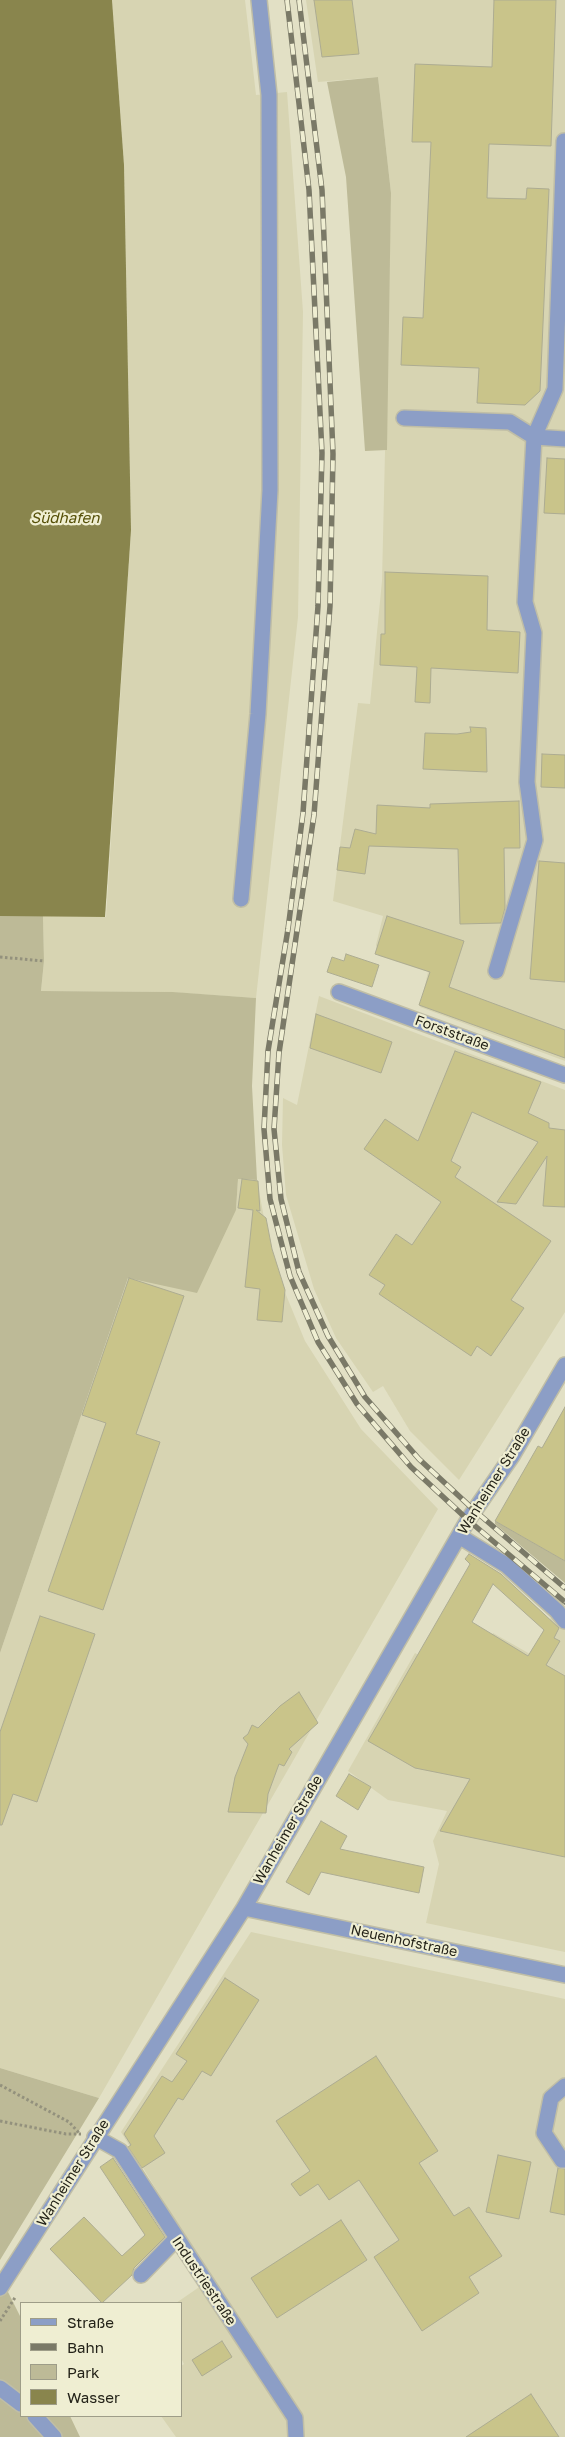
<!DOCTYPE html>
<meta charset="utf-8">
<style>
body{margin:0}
#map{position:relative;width:565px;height:2437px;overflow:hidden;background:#e2e0c5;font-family:"Golos Text",sans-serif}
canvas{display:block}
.legend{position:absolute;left:20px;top:2302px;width:162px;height:115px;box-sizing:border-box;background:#efeed2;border:1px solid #9e9d88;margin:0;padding:6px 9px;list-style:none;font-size:15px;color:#242319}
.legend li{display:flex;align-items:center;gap:10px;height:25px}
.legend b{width:25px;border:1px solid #9e9d88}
</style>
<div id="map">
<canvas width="565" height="2437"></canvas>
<ul class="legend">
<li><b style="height:6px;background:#8c9ec6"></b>Straße</li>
<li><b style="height:6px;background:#7a7967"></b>Bahn</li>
<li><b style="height:14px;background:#bdba97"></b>Park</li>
<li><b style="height:14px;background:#89854d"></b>Wasser</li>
</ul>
</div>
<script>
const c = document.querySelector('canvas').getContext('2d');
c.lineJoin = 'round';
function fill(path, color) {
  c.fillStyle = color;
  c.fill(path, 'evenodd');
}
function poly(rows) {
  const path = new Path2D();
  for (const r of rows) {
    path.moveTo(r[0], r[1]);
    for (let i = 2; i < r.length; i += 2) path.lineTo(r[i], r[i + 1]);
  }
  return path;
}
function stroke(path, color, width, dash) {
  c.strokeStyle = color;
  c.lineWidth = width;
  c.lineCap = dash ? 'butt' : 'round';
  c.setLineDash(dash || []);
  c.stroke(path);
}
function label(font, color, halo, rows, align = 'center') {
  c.font = font + ' "Golos Text",sans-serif';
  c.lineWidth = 4.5;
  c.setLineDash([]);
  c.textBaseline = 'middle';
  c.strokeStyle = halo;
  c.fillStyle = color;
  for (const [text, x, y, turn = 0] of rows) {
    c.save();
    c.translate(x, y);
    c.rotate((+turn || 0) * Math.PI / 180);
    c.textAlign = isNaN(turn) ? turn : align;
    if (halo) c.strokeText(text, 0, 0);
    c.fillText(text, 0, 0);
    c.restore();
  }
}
fill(poly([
 [112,0,245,0,256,95,287,92,303,312,298,617,256,998,168,992,41,991,44,961,43,916,106,917,131,530,124,165],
 [306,0,565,0,565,1061,420,1007,428,972,379,956,376,945,383,916,333,901,358,703,370,704,382,581,391,193,378,77,318,82],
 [319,996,565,1090,565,1312,459,1480,410,1431,383,1386,373,1392,336,1338,314,1289,286,1195,282,1145,283,1098,297,1105],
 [238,1179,257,1180,272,1261,305,1341,361,1429,438,1509,99,2098,0,2068,0,1653,128,1278,236,1210],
 [557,1607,565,1617,565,1952,426,1923,439,1864,433,1841,447,1811,388,1800,348,1771,415,1653,466,1681,493,1633,530,1654],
 [251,1932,565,1999,565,2437,176,2437,161,2416,181,2416,181,2366,184,2364,181,2358,181,2303,176,2303,211,2279,121,2132]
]), '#d7d4b2');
fill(poly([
 [378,77,391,193,387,450,365,451,346,177,327,82],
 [0,916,43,916,44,961,41,991,173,992,256,998,252,1086,257,1180,238,1179,236,1210,197,1293,128,1278,0,1653],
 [495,1521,565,1561,565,1583,495,1524],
 [0,2068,99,2098,0,2260],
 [0,2276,21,2318,21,2416,70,2416,80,2437,0,2437]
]), '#bdba97');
fill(poly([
 [0,0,112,0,124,165,131,530,105,917,0,916]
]), '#89854d');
const building = poly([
 [314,0,352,0,359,54,322,57,314,0],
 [494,0,556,0,551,146,489,144,487,198,526,199,527,188,549,189,540,391,525,405,477,403,479,368,401,365,403,317,423,318,431,142,412,142,415,64,492,67,494,0],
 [547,458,565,459,565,514,544,513,547,458],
 [385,572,488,576,487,630,520,632,518,673,431,668,430,703,415,702,417,667,380,665,381,634,385,634,385,572],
 [470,727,486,728,487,772,423,769,425,733,457,734,471,732,470,727],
 [542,754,565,755,565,788,541,787,542,754],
 [519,801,520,848,504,848,505,908,501,923,460,924,458,849,369,846,365,874,337,870,340,847,350,848,355,829,376,834,377,805,430,808,430,804,519,801],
 [539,861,565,863,565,982,530,979,539,861],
 [387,916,464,941,449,987,565,1030,565,1058,419,1005,430,972,375,954,387,916],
 [346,954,379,965,372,987,327,972,332,957,344,961,346,954],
 [316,1014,392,1042,381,1073,310,1048,316,1014],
 [455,1051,541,1082,528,1113,549,1123,549,1128,565,1130,565,1207,543,1206,547,1156,516,1204,497,1202,538,1142,472,1112,451,1161,461,1167,455,1177,551,1241,511,1300,524,1308,491,1356,477,1346,471,1356,379,1294,385,1285,369,1275,396,1234,412,1245,441,1202,364,1149,385,1119,418,1141,455,1051],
 [242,1179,258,1181,260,1211,256,1210,266,1218,272,1249,285,1290,282,1322,257,1320,260,1289,245,1287,253,1210,238,1208,242,1179],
 [129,1278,184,1296,136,1434,160,1442,103,1610,48,1591,106,1423,82,1415,129,1278],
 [565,1407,565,1561,495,1521,538,1446,542,1448,565,1407],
 [469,1554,501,1574,559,1628,554,1638,560,1641,546,1665,565,1676,565,1857,440,1831,470,1779,415,1768,368,1741,470,1564,465,1559,469,1554],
 [493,1584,544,1630,528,1656,472,1622,493,1584],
 [40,1616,95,1634,37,1802,13,1794,2,1825,0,1825,0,1732,40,1616],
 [299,1692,318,1723,289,1749,292,1752,284,1766,279,1764,268,1794,266,1813,228,1812,235,1777,248,1744,243,1738,248,1734,252,1725,258,1728,280,1706,299,1692],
 [349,1774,371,1787,358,1810,336,1796,349,1774],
 [321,1821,347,1836,340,1849,424,1867,419,1893,321,1872,309,1895,286,1882,321,1821],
 [225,1978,259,2000,211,2076,202,2071,183,2100,178,2098,154,2136,165,2153,142,2168,128,2147,131,2145,124,2134,162,2076,172,2082,187,2061,176,2054,225,1978],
 [376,2056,438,2151,419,2163,454,2216,469,2207,502,2256,469,2277,479,2293,422,2331,374,2257,399,2240,359,2180,329,2200,318,2184,300,2196,291,2184,310,2171,276,2121,376,2056],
 [498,2155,531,2162,519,2219,486,2212,498,2155],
 [113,2158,165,2237,134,2268,132,2275,102,2303,50,2249,84,2217,122,2256,145,2235,100,2167,113,2158],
 [558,2168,565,2169,565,2215,550,2212,558,2168],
 [341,2220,367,2260,277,2318,251,2278,341,2220],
 [222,2341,232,2357,202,2376,192,2360,222,2341],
 [531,2394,559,2437,466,2437,531,2394]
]);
fill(building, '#c9c48a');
stroke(building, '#adac92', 1);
const minor = poly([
 [404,418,510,422,534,437,555,389,564,141],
 [241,899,258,714,270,490,269,95,259,0],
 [496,971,535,840,527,782,534,633,525,602,534,437,565,439],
 [339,992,565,1075],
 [459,1536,506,1565,557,1611,565,1621],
 [244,1908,565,1975],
 [565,2086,551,2098,544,2133,562,2160,565,2160],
 [95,2137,120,2151,295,2418,296,2437],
 [141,2275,176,2239],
 [0,2288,244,1908,468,1520,512,1456,565,1365],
 [0,2388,21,2404],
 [35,2416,54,2437]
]);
stroke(minor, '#c0bea6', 18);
stroke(poly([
 [0,957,44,961],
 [0,2085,69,2122,80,2134],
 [0,2121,66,2134,81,2134],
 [0,2321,16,2296]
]), '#93917d', 3, [2.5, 2.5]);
stroke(minor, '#8c9ec6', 15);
const rail = poly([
 [287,0,309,190,322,453,318,606,303,813,288,929,268,1051,264,1129,270,1199,290,1276,318,1342,357,1404,411,1467,468,1520,565,1602],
 [299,0,322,190,333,454,330,606,314,815,279,1053,274,1129,281,1199,299,1272,328,1336,365,1397,419,1459,474,1510,565,1588]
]);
stroke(rail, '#7a7967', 5.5);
stroke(rail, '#efeed2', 4, [11]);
label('14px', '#242319', '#efeed2', [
 ["Forststraße",452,1033,20],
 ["Wanheimer Straße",494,1481,-58],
 ["Wanheimer Straße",288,1830,-60],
 ["Neuenhofstraße",404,1941,12],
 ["Wanheimer Straße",73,2173,-58],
 ["Industriestraße",204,2281,56]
]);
label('italic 15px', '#554f07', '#efeed2', [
 ["Südhafen",65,518]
]);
</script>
